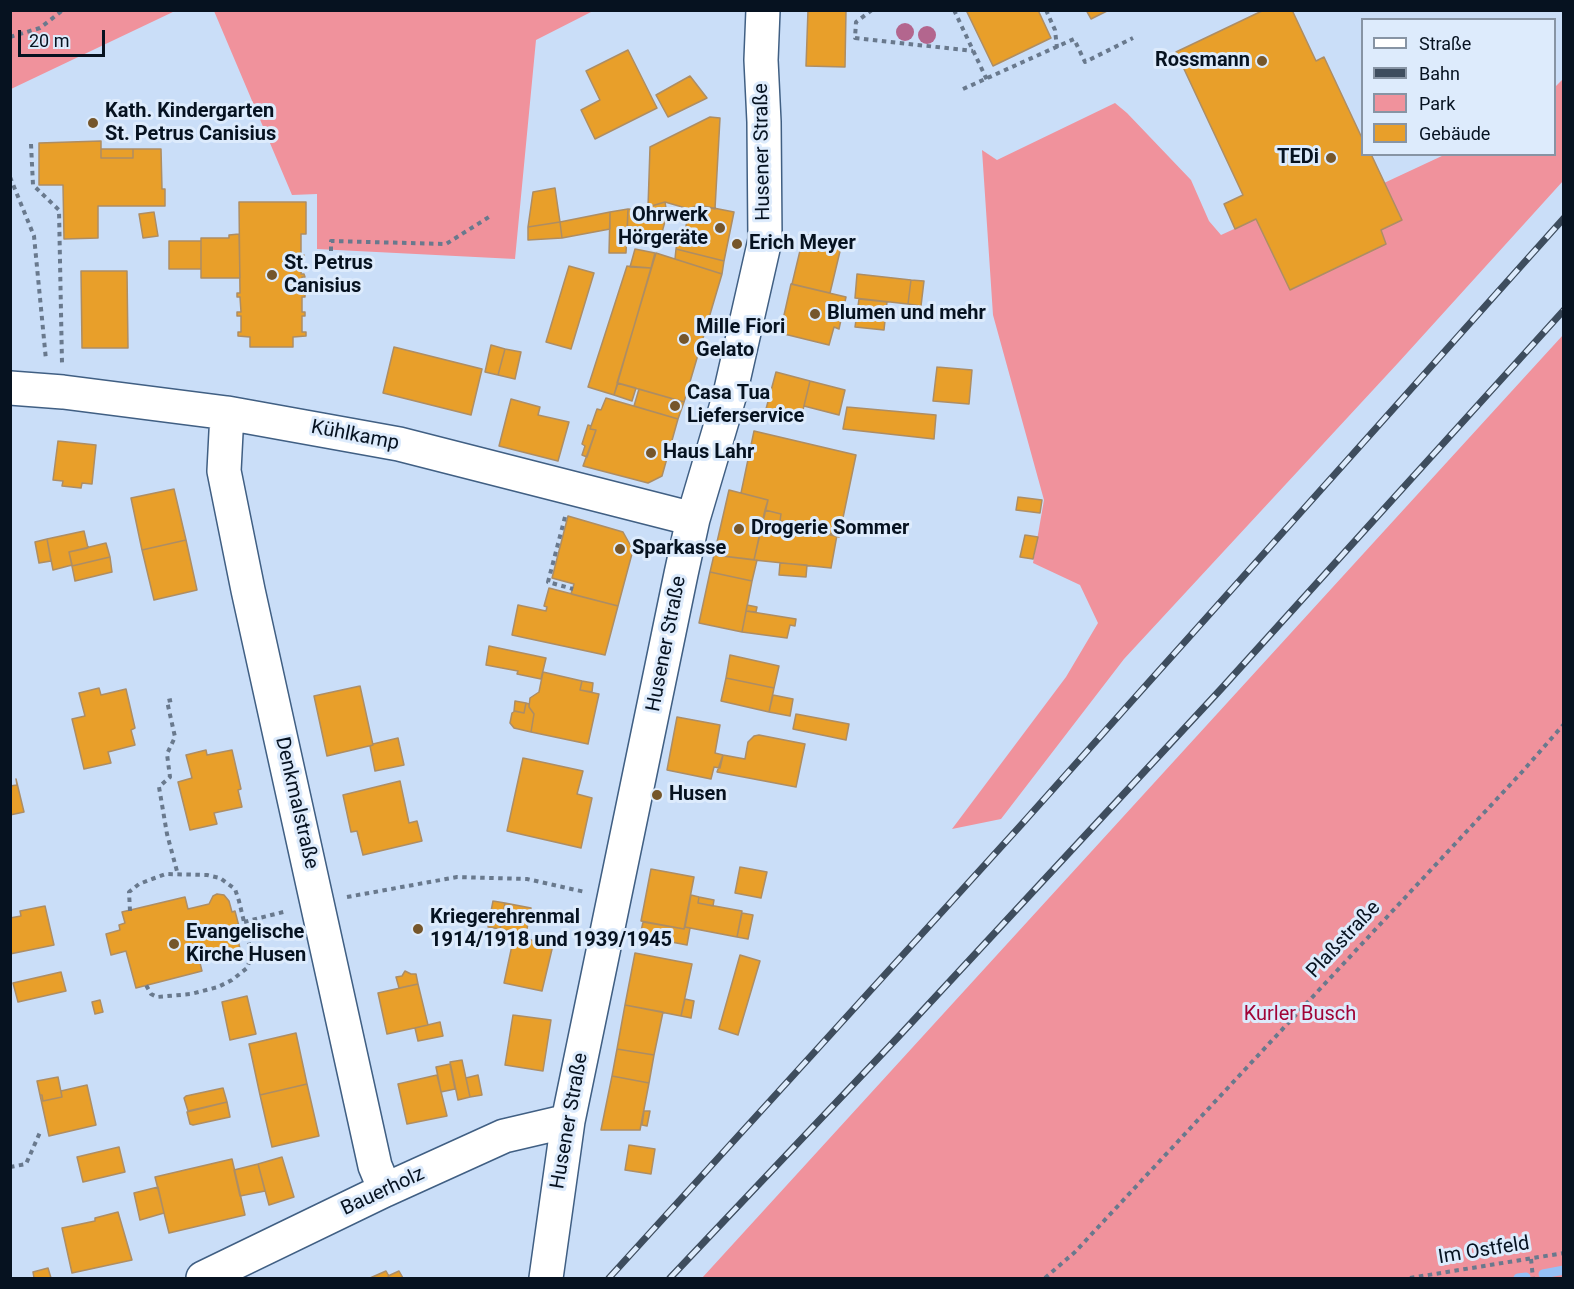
<!DOCTYPE html>
<meta charset="utf-8">
<style>
body{margin:0}
#map{position:relative;width:1574px;height:1289px;overflow:hidden;background:#cadef8;font-family:Roboto,sans-serif}
canvas{display:block}
.frame{position:absolute;inset:0;border:12px solid #061220;pointer-events:none}
.legend{position:absolute;left:1361px;top:18px;width:195px;height:138px;box-sizing:border-box;background:#ddebfc;border:2px solid #8794a4;margin:0;padding:8px 10px;list-style:none;font-size:18px;color:#061220}
.legend li{display:flex;align-items:center;gap:12px;height:30px}
.legend b{width:30px;border:2px solid #8794a4}
.scale{position:absolute;left:18px;top:30px;width:87px;height:27px;box-sizing:border-box;border:3px solid #061220;border-top:0;padding-left:8px;font-size:18px;line-height:21px;white-space:nowrap;color:#061220;-webkit-text-stroke:4px #ddebfc;paint-order:stroke}
</style>
<div id="map">
<canvas width="1574" height="1289"></canvas>
<div class="frame"></div>
<ul class="legend">
<li><b style="height:8px;background:#fff"></b>Straße</li>
<li><b style="height:8px;background:#3e4d5e"></b>Bahn</li>
<li><b style="height:16px;background:#f0929c"></b>Park</li>
<li><b style="height:16px;background:#e89f2a"></b>Gebäude</li>
</ul>
<div class="scale">20 m</div>
</div>
<script>
const c = document.querySelector('canvas').getContext('2d');
c.lineJoin = 'round';
function fill(path, color) {
  c.fillStyle = color;
  c.fill(path, 'evenodd');
}
function poly(rows) {
  const path = new Path2D();
  for (const r of rows) {
    path.moveTo(r[0], r[1]);
    for (let i = 2; i < r.length; i += 2) path.lineTo(r[i], r[i + 1]);
  }
  return path;
}
function stroke(path, color, width, dash) {
  c.strokeStyle = color;
  c.lineWidth = width;
  c.lineCap = dash ? 'butt' : 'round';
  c.setLineDash(dash || []);
  c.stroke(path);
}
function label(font, color, halo, rows, align = 'center') {
  c.font = font + ' Roboto,sans-serif';
  c.lineWidth = 6;
  c.setLineDash([]);
  c.textBaseline = 'middle';
  c.strokeStyle = halo;
  c.fillStyle = color;
  for (const [text, x, y, turn = 0] of rows) {
    c.save();
    c.translate(x, y);
    c.rotate((+turn || 0) * Math.PI / 180);
    c.textAlign = isNaN(turn) ? turn : align;
    if (halo) c.strokeText(text, 0, 0);
    c.fillText(text, 0, 0);
    c.restore();
  }
}
fill(poly([
 [11,10,175,10,175,11,11,89],
 [214,11,593,11,536,40,515,259,317,249,317,194,292,195],
 [1563,79,1563,181,1398,363,1124,659,1001,819,952,829,1066,677,1098,623,1080,585,1033,563,1044,500,993,315,982,150,997,160,1115,103,1127,113,1191,180,1209,221,1221,235,1256,219,1290,289,1386,244,1381,230,1402,220,1384,183,1444,155,1554,154,1555,87],
 [1563,335,1563,1278,702,1278]
]), '#f0929c');
stroke(poly([
 [1543,1274,1564,1270],
 [1518,1278,1526,1277]
]), '#95c1f7', 9);
const building = poly([
 [808,10,846,10,845,67,806,66,808,10],
 [966,10,1038,10,1051,38,993,66,966,10],
 [1086,10,1109,10,1091,19,1086,10],
 [1264,10,1292,10,1316,61,1324,57,1362,138,1362,154,1371,154,1402,220,1381,230,1386,244,1290,290,1256,219,1235,229,1224,204,1243,195,1176,52,1264,10],
 [628,50,657,108,595,139,581,110,600,100,586,71,628,50],
 [690,76,707,98,668,117,656,95,690,76],
 [710,117,720,118,715,209,698,205,689,209,665,202,648,207,650,147,710,117],
 [101,141,101,158,133,158,133,149,161,149,162,189,165,189,165,206,98,206,98,238,64,239,63,185,39,185,39,143,101,141],
 [101,149,133,149,133,158,101,158,101,149],
 [555,188,560,222,528,227,533,192,555,188],
 [239,202,306,202,306,234,301,234,301,255,304,255,304,258,302,258,301,274,304,274,305,277,302,277,302,294,305,293,305,297,302,297,302,312,305,312,305,316,302,316,302,332,306,332,306,336,293,337,293,347,250,347,250,337,238,336,238,332,241,332,241,316,237,316,237,312,241,312,240,297,237,297,237,293,240,293,239,202],
 [665,202,667,214,661,236,627,236,628,209,648,211,648,207,665,202],
 [698,205,734,212,724,261,676,249,679,231,685,232,689,209,698,205],
 [628,209,626,253,609,253,610,212,628,209],
 [154,212,158,236,143,238,139,214,154,212],
 [610,212,610,229,562,238,560,222,610,212],
 [560,222,562,238,528,240,528,227,560,222],
 [239,234,240,278,201,278,201,238,229,238,229,235,239,234],
 [804,234,842,243,830,293,792,284,804,234],
 [169,241,201,241,201,269,169,269,169,241],
 [635,249,655,253,651,268,630,267,635,249],
 [676,249,724,261,722,274,675,259,676,249],
 [656,253,722,274,684,402,617,383,656,253],
 [569,266,594,273,571,349,546,342,569,266],
 [627,266,651,268,614,395,588,387,627,266],
 [81,271,127,271,128,348,82,348,81,271],
 [857,274,911,280,908,304,855,298,857,274],
 [911,280,924,281,921,306,908,304,911,280],
 [791,284,846,297,839,329,834,327,829,345,780,333,791,284],
 [859,299,887,302,884,330,855,327,859,299],
 [491,345,505,349,498,375,485,372,491,345],
 [394,347,482,369,471,415,383,393,394,347],
 [505,349,521,352,515,379,498,375,505,349],
 [937,367,972,370,969,404,933,401,937,367],
 [776,372,810,381,801,418,766,409,776,372],
 [810,381,845,390,839,415,804,406,810,381],
 [618,383,636,388,632,401,614,395,618,383],
 [639,389,684,402,678,419,634,406,639,389],
 [606,398,678,419,662,476,648,483,583,466,596,430,590,429,597,409,601,410,606,398],
 [511,399,540,407,538,415,569,422,558,461,499,446,511,399],
 [847,407,936,415,934,439,843,429,847,407],
 [588,425,591,426,590,429,596,430,587,457,582,455,585,446,582,444,588,425],
 [754,431,856,455,839,537,805,529,806,526,780,521,781,514,765,510,768,500,741,493,754,431],
 [58,441,96,445,92,484,82,483,81,488,62,486,63,481,53,480,58,441],
 [174,489,186,540,142,550,131,498,174,489],
 [729,490,768,500,754,560,714,555,729,490],
 [1018,497,1042,500,1040,513,1016,510,1018,497],
 [765,510,781,514,780,521,837,535,831,568,754,560,765,510],
 [568,516,623,532,633,550,618,606,571,594,574,584,552,578,568,516],
 [84,531,88,548,69,552,72,565,53,570,47,539,84,531],
 [1025,535,1038,537,1033,559,1020,557,1025,535],
 [47,539,51,561,39,563,35,542,47,539],
 [186,540,197,590,154,600,142,550,186,540],
 [106,543,110,557,72,566,69,552,106,543],
 [714,555,757,560,752,581,710,572,714,555],
 [110,557,112,572,75,581,72,566,110,557],
 [780,563,807,565,806,577,779,575,780,563],
 [710,572,752,581,742,632,699,623,710,572],
 [549,588,618,606,605,655,512,635,518,605,546,611,547,607,544,606,549,588],
 [747,605,757,607,756,612,746,611,747,605],
 [746,611,796,619,795,626,790,625,787,638,742,632,746,611],
 [489,646,546,658,541,679,517,674,518,671,486,665,489,646],
 [730,655,779,666,774,688,726,678,730,655],
 [543,672,582,681,580,690,599,694,588,744,531,732,534,714,529,707,530,698,539,692,543,672],
 [726,678,774,688,769,712,721,701,726,678],
 [582,681,593,683,592,692,580,690,582,681],
 [360,686,373,745,327,756,314,696,360,686],
 [99,688,101,695,126,689,135,728,131,730,135,745,108,752,111,763,84,769,72,719,85,716,79,693,99,688],
 [773,695,793,699,790,716,769,712,773,695],
 [515,701,526,703,524,713,514,711,515,701],
 [526,703,529,704,529,707,534,714,531,732,514,728,510,723,512,713,515,711,524,713,526,703],
 [796,714,849,724,846,740,793,729,796,714],
 [677,717,720,725,715,753,723,755,720,768,714,767,711,779,667,770,677,717],
 [759,735,805,744,796,787,717,772,723,755,745,759,748,742,754,736,759,735],
 [398,738,404,765,375,771,370,746,373,745,373,744,398,738],
 [206,750,207,755,232,750,241,789,238,790,242,807,214,813,217,824,190,830,178,782,192,778,186,755,206,750],
 [523,758,583,771,577,794,592,798,581,848,507,831,523,758],
 [16,779,24,812,10,815,10,786,17,785,16,779],
 [400,781,409,823,417,821,422,841,363,855,357,831,351,832,343,795,400,781],
 [740,867,767,872,761,898,735,893,740,867],
 [651,869,694,877,684,929,641,921,651,869],
 [217,894,224,895,229,901,232,912,235,911,242,938,238,939,240,949,236,957,229,959,221,954,199,959,202,971,136,988,126,951,111,955,106,934,120,930,119,925,125,923,122,912,185,897,188,909,209,904,213,896,217,894],
 [691,895,699,897,698,903,742,911,737,937,685,927,691,895],
 [699,897,714,900,713,906,698,903,699,897],
 [493,901,505,903,500,929,488,927,493,901],
 [505,903,531,908,526,934,500,929,505,903],
 [45,906,54,945,10,954,10,918,21,916,20,911,45,906],
 [742,913,753,915,748,939,737,937,742,913],
 [643,922,684,929,685,927,690,928,687,945,640,936,643,922],
 [514,936,553,945,542,991,504,983,514,936],
 [635,953,692,964,681,1016,625,1005,635,953],
 [740,955,760,961,738,1035,719,1029,740,955],
 [405,971,411,974,416,974,418,984,399,988,396,977,402,976,405,971],
 [61,972,66,991,18,1002,13,983,61,972],
 [418,984,428,1025,387,1034,378,993,418,984],
 [247,996,256,1034,230,1040,222,1002,247,996],
 [685,999,694,1001,691,1018,681,1016,685,999],
 [100,1000,103,1012,95,1014,92,1002,100,1000],
 [625,1005,663,1012,654,1055,617,1049,625,1005],
 [513,1015,551,1020,543,1071,505,1065,513,1015],
 [440,1022,443,1036,418,1041,415,1028,440,1022],
 [296,1033,307,1084,260,1095,249,1044,296,1033],
 [617,1049,654,1055,649,1083,612,1076,617,1049],
 [462,1060,470,1097,458,1100,450,1062,462,1060],
 [450,1064,455,1089,441,1092,436,1067,450,1064],
 [437,1075,447,1116,407,1124,398,1084,437,1075],
 [478,1075,482,1095,470,1097,466,1078,478,1075],
 [612,1076,649,1083,640,1130,601,1130,612,1076],
 [58,1077,62,1097,43,1101,42,1095,40,1095,37,1081,58,1077],
 [307,1084,319,1136,272,1147,260,1095,307,1084],
 [87,1085,96,1125,49,1136,40,1095,42,1095,43,1101,62,1097,61,1091,87,1085],
 [223,1088,227,1102,188,1111,184,1098,186,1096,223,1088],
 [227,1102,230,1117,193,1125,190,1124,187,1112,227,1102],
 [644,1111,650,1111,647,1126,642,1125,644,1111],
 [629,1145,655,1149,651,1174,625,1170,629,1145],
 [119,1147,125,1172,83,1182,77,1157,119,1147],
 [282,1157,294,1197,269,1205,258,1164,282,1157],
 [232,1159,245,1215,169,1233,155,1177,232,1159],
 [258,1164,265,1191,240,1196,234,1170,258,1164],
 [158,1187,164,1213,140,1220,134,1193,158,1187],
 [118,1212,132,1260,72,1273,62,1228,95,1221,95,1218,118,1212],
 [48,1268,51,1278,34,1278,33,1272,48,1268],
 [386,1271,390,1278,370,1278,386,1271],
 [399,1271,403,1278,390,1278,388,1276,399,1271]
]);
fill(building, '#e89f2a');
stroke(building, '#ad8d64', 1.5);
const minor = poly([
 [10,388,63,392,227,413,399,444,693,519],
 [227,413,224,471,248,590,375,1166,385,1190],
 [203,1278,385,1190,504,1136,568,1121],
 [546,1278,568,1121,681,574,693,519,730,394,765,240,764,122,761,60,763,10]
]);
stroke(minor, '#405f83', 36);
stroke(poly([
 [872,10,856,22,855,38,973,51],
 [954,10,987,80],
 [1046,10,1055,30,1057,48],
 [10,37,40,28,63,10],
 [963,89,1074,39,1085,62,1133,38],
 [31,144,33,185,59,210,62,363],
 [10,177,34,236,46,360],
 [331,251,331,241,446,244,489,217],
 [565,517,548,582,573,589],
 [172,700,167,701,175,737,167,754,170,777,159,787,167,834,178,875],
 [347,897,457,877,527,879,585,892],
 [130,911,129,892,139,884,152,879,166,874,207,875,220,878,235,889,239,901,250,947,250,960,247,968,232,980,218,987,191,994,157,997,151,994,146,985],
 [244,922,287,911],
 [10,1167,26,1164,41,1130],
 [1531,1259,1533,1278],
 [1045,1278,1075,1252,1522,772,1564,724],
 [1410,1278,1564,1253]
]), '#69798d', 4, [4.5, 4.5]);
stroke(minor, '#fff', 33);
const rail = poly([
 [609,1278,1021,825,1564,218],
 [670,1278,900,1035,1221,689,1564,310]
]);
stroke(rail, '#3e4d5e', 7);
stroke(rail, '#ddebfc', 4.5, [14]);
c.fillStyle = '#b3668e';
for (const [x, y] of [
 [905,32],
 [927,35]
]) {
  c.beginPath();
  c.arc(x, y, 9, 0, 2 * Math.PI);
  c.fill();
}
for (const [x, y, r, color] of [
 [1262,61,6,"#75562b"],
 [93,123,6,"#75562b"],
 [1331,158,6,"#75562b"],
 [720,228,6,"#75562b"],
 [737,244,6,"#75562b"],
 [272,275,6,"#75562b"],
 [815,314,6,"#75562b"],
 [684,339,6,"#75562b"],
 [675,406,6,"#75562b"],
 [651,453,6,"#75562b"],
 [739,529,6,"#75562b"],
 [620,549,6,"#75562b"],
 [657,795,6,"#75562b"],
 [418,929,6,"#75562b"],
 [174,944,6,"#75562b"]
]) {
  const dot = new Path2D();
  dot.arc(x, y, r, 0, 2 * Math.PI);
  c.fillStyle = color;
  c.fill(dot);
  stroke(dot, '#ddebfc', 2);
}
label('bold 20px', '#061220', '#ddebfc', [
 ["Rossmann",1250,61,"right"],
 ["Kath. Kindergarten",105,112],
 ["St. Petrus Canisius",105,135],
 ["TEDi",1319,158,"right"],
 ["Ohrwerk",708,216,"right"],
 ["Hörgeräte",708,239,"right"],
 ["Erich Meyer",749,244],
 ["St. Petrus",284,264],
 ["Canisius",284,287],
 ["Blumen und mehr",827,314],
 ["Mille Fiori",696,328],
 ["Gelato",696,351],
 ["Casa Tua",687,394],
 ["Lieferservice",687,417],
 ["Haus Lahr",663,453],
 ["Drogerie Sommer",751,529],
 ["Sparkasse",632,549],
 ["Husen",669,795],
 ["Kriegerehrenmal",430,918],
 ["1914/1918 und 1939/1945",430,941],
 ["Evangelische",186,933],
 ["Kirche Husen",186,956]
], 'left');
label('20px', '#061220', '#ddebfc', [
 ["Husener Straße",763,152,-91],
 ["Kühlkamp",355,436,11],
 ["Husener Straße",667,644,-79],
 ["Denkmalstraße",296,803,77],
 ["Plaßstraße",1344,940,-47],
 ["Husener Straße",570,1121,-80],
 ["Bauerholz",383,1192,-25],
 ["Im Ostfeld",1484,1251,-9]
]);
label('20px', '#a10437', '#ddebfc', [
 ["Kurler Busch",1300,1015]
]);
</script>
